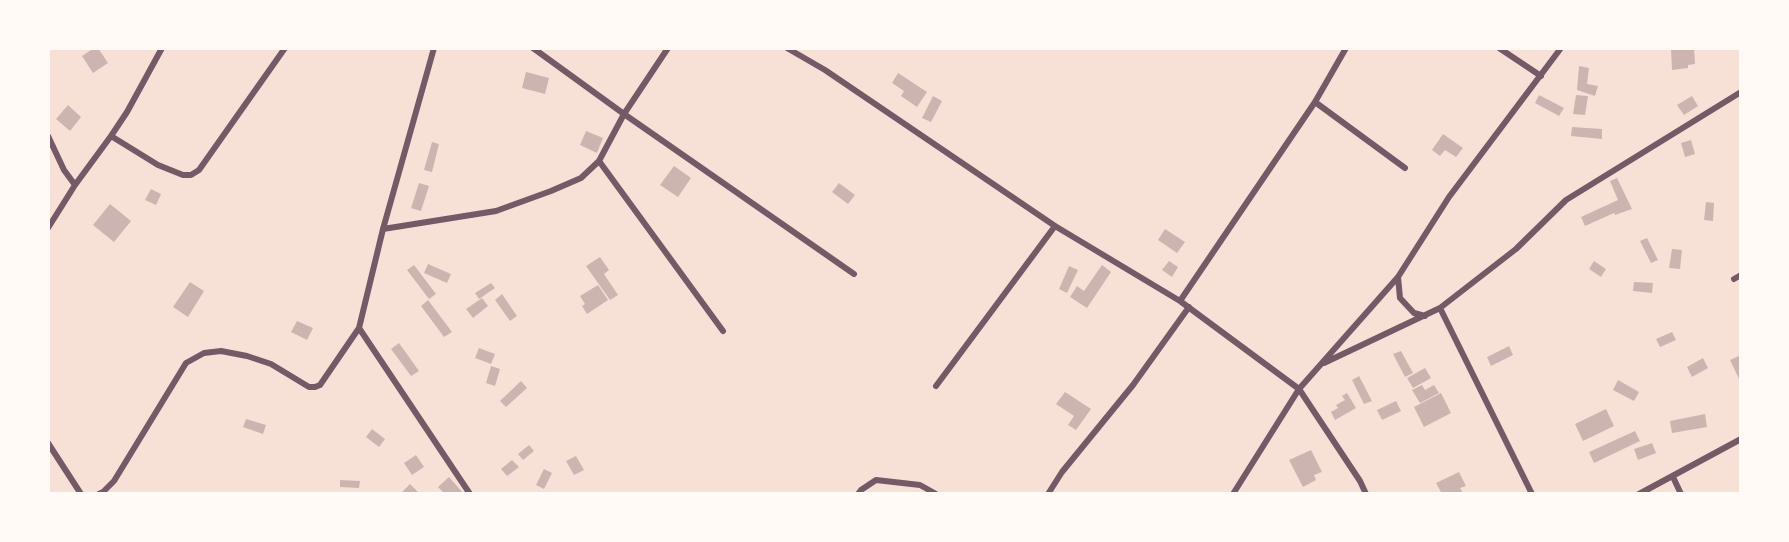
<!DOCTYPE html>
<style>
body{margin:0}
#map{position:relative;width:1789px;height:542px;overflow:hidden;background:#f7e1d7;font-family:"DM Sans",sans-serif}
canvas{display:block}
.frame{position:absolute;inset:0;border:50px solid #fffaf5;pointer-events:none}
</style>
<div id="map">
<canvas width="1789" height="542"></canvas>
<div class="frame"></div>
</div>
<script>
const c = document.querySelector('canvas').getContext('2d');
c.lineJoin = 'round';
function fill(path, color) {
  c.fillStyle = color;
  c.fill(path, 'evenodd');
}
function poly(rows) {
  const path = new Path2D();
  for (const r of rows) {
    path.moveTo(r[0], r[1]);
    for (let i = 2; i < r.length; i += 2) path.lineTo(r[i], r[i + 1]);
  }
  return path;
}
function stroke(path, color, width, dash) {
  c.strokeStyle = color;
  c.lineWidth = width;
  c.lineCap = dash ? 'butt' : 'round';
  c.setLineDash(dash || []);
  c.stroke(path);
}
fill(poly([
 [94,48,98,48,108,63,93,73,82,56],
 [1671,48,1694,48,1695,64,1688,65,1688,68,1672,70],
 [1579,66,1589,68,1587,84,1598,86,1595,96,1577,90],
 [526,72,549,78,545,94,522,88],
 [898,73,927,92,917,107,901,96,904,91,892,83],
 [1539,95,1564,108,1559,116,1535,103],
 [1576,95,1588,96,1585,115,1573,114],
 [933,96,942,101,931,122,922,118],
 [1692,96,1698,106,1684,115,1677,105],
 [68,105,81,117,70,131,56,119],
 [1572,127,1602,129,1602,139,1571,136],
 [586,131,603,138,597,153,580,145],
 [1443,134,1463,148,1456,157,1445,150,1440,156,1432,150],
 [1691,140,1695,154,1685,157,1681,143],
 [432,142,439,144,432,172,424,170],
 [674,166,691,178,678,197,660,185],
 [1617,178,1632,209,1615,215,1614,213,1585,226,1581,217,1618,200,1610,181],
 [419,183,429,186,421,211,411,208],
 [839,183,855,195,848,204,832,192],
 [151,189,161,194,156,205,145,200],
 [1706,202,1714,203,1713,221,1704,220],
 [110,204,131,221,114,242,93,225],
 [1165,229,1185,242,1177,253,1158,240],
 [1647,238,1658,260,1651,263,1640,241],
 [1672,249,1682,250,1680,269,1669,268],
 [600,257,609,270,604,274,618,295,610,300,586,266],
 [1169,261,1178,267,1172,277,1162,270],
 [1594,261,1606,269,1601,277,1589,269],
 [428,264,451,274,447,283,424,273],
 [414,265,436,294,429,299,407,270],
 [1102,265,1111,272,1087,308,1070,297,1077,286,1084,291],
 [1069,266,1078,270,1067,293,1059,289],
 [190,282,204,291,188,317,173,307],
 [1634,282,1653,283,1652,293,1633,291],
 [491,283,495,288,479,299,475,293],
 [598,285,608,300,587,314,582,306,585,304,580,296],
 [502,294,517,316,510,321,495,300],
 [482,298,488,306,473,318,466,309],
 [428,300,452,332,444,337,421,306],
 [297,321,313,328,307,340,291,332],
 [1672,332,1676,340,1660,347,1656,339],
 [399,343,419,371,411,376,391,349],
 [1509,346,1513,355,1491,366,1487,357],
 [479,348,495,354,491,364,475,358],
 [1401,351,1413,373,1405,377,1393,354],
 [1739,356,1741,360,1741,383,1730,360],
 [1703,358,1708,368,1692,377,1687,367],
 [491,366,500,369,495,386,486,383],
 [1425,368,1431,378,1413,388,1407,378],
 [1359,376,1372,401,1364,404,1352,380],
 [1618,380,1639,392,1634,401,1613,390],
 [521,381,527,388,506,407,500,401],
 [1422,385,1425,390,1434,385,1439,393,1420,403,1412,390],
 [1065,392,1091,409,1076,430,1068,425,1074,416,1056,404],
 [1347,393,1356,408,1335,420,1331,412,1338,408,1336,405,1345,400,1342,396],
 [1441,393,1451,413,1424,427,1414,407],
 [1396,401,1401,411,1382,420,1377,410],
 [1606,409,1614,426,1583,441,1575,424],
 [1705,414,1707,427,1672,433,1670,421],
 [246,419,266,425,263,434,243,427],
 [372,429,385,439,379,447,366,437],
 [1635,431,1640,441,1594,463,1589,452],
 [1652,443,1656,453,1638,460,1634,449],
 [529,445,534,451,523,460,518,454],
 [1311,450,1322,472,1314,475,1316,480,1303,487,1289,460],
 [416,455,424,467,412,475,404,463],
 [576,456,584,470,574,475,566,461],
 [512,460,519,467,507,476,501,469],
 [544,469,552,473,544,489,536,485],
 [1459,472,1466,486,1460,488,1463,493,1442,494,1436,483],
 [449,477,464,494,445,494,438,487],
 [340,480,360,481,359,488,340,487],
 [410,484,420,494,400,494]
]), '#ccb4b1');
stroke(poly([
 [533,48,624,114,854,274],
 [787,48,825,70,1055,226,1180,301,1299,389,1360,481,1366,494],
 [1499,48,1541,76],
 [1315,102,1405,168],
 [48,136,64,170,75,185],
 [111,136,158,165,183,175,191,175,199,170,285,48],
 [599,161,723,331],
 [48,228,75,185,111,136,127,112,162,48],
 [383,229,496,211,551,191,581,178,599,161,624,114,668,48],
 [1398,277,1400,298,1414,313,1425,316],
 [1734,279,1741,275],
 [1180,301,1315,102,1346,48],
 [1440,308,1532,494],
 [359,328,470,494],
 [1324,363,1440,308,1516,249,1566,200,1741,92],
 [936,386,1055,226],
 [48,443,81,494],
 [1673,477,1681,494],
 [99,494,103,492,114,481,186,363,204,353,221,351,247,356,271,364,309,387,315,387,320,385,359,328,383,229,434,48],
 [858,494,861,490,876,480,920,485,936,494],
 [1048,494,1062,472,1133,385,1189,307],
 [1233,494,1299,389,1398,277,1449,197,1561,48],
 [1639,494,1741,439]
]), '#755966', 6);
</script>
